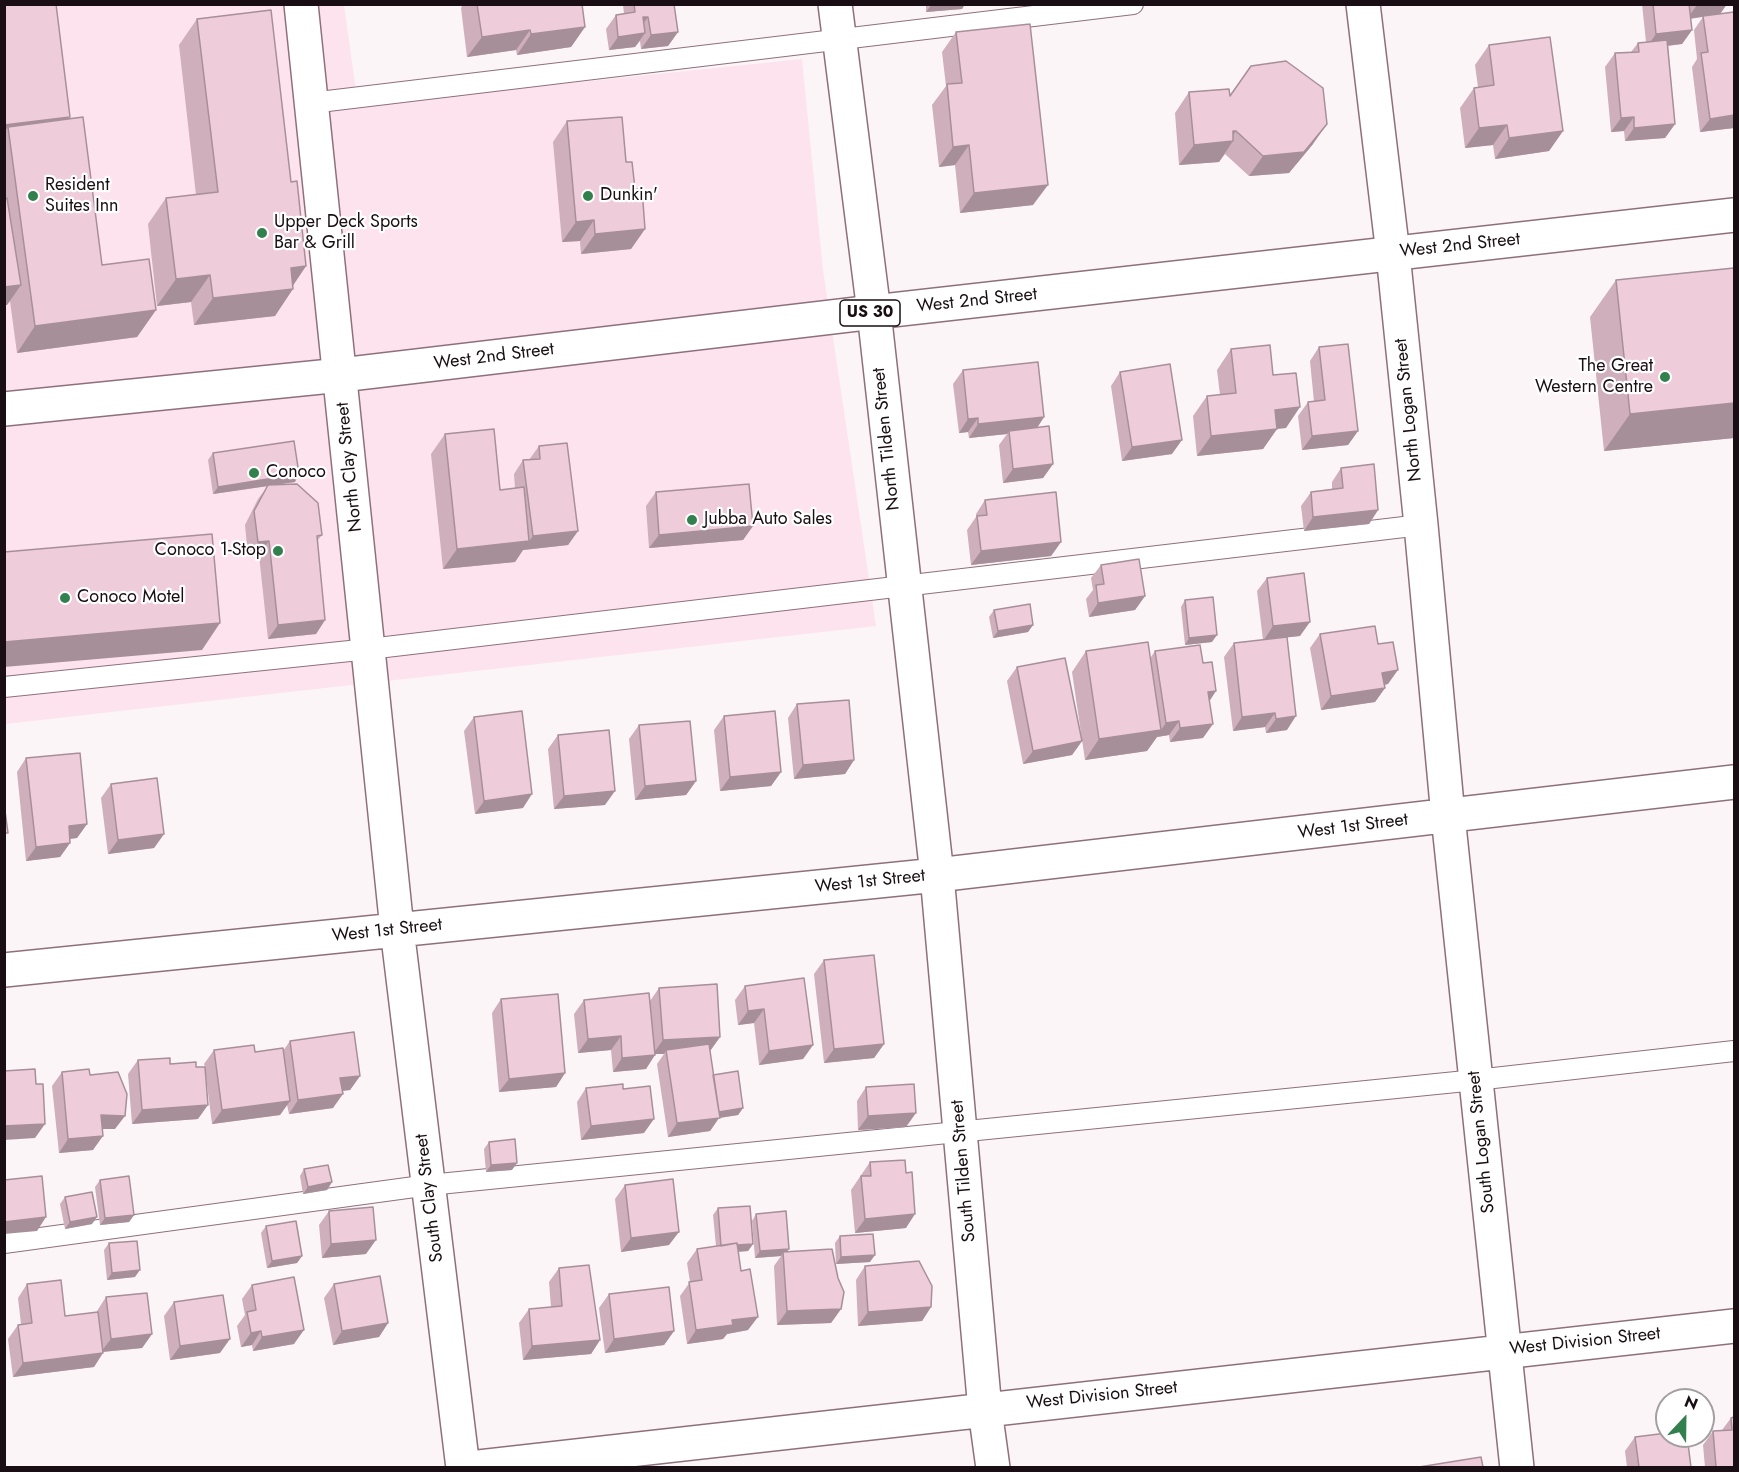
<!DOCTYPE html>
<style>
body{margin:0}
#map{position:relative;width:1739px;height:1472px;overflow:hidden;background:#fcf5f7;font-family:Jost,sans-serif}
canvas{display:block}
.frame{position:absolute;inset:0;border:6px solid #190e13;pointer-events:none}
.north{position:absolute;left:1655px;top:1388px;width:60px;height:60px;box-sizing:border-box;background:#fff;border:2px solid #a39fa1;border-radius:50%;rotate:22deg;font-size:16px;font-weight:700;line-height:24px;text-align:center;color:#190e13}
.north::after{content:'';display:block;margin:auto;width:21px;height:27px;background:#33804f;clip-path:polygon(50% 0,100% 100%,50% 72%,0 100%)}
</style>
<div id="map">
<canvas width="1739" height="1472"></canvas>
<div class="frame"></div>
<div class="north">N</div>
</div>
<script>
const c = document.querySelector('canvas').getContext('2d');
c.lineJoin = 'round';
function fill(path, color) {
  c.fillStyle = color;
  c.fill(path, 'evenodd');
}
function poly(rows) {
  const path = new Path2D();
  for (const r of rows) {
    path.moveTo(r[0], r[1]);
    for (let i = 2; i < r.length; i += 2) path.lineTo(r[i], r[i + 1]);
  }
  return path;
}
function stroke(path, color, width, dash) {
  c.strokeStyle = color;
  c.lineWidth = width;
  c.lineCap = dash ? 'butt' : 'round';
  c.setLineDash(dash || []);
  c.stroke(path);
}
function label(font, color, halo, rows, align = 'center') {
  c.font = font + ' Jost,sans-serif';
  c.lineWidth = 4.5;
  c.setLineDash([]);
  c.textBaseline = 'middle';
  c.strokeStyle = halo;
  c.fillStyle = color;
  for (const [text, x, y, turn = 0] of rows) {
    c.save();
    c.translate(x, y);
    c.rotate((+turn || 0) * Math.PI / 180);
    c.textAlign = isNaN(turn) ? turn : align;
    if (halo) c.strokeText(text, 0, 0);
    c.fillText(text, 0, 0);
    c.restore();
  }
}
fill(poly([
 [4,5,344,5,358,105,802,59,823,270,876,626,5,724]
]), '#fde3ed');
const service = poly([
 [311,103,1133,4],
 [4,687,369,649,1421,525],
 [4,1243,429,1185,1476,1080,1734,1051]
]);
const minor = poly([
 [301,4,397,929,463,1468],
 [835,4,874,312,937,875,985,1410,993,1468],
 [1363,4,1393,254,1421,525,1448,816,1517,1468],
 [4,970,937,875,1734,782],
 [470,1468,1734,1326]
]);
const trunk = poly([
 [4,409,341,375,874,312,1734,215]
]);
stroke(service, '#8e707c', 22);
stroke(minor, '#8e707c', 36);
stroke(trunk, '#8e707c', 36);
stroke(service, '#fff', 20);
stroke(minor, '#fff', 33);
stroke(trunk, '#fff', 33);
fill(poly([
 [4,4,69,119,102,265,156,310,137,337,17,353,10,301,7,305,4,305],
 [463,4,582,4,585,27,571,47,517,55,516,50,467,57,461,8],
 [623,4,674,4,678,32,668,46,641,49,640,41,635,47,609,50,606,29,616,15,624,14],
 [926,4,965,4,962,9,926,12],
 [1642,4,1727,4,1720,14,1734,12,1734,128,1700,132,1692,67,1697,59,1694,30,1703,17,1690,19,1692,30,1682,44,1668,46,1675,124,1665,138,1625,141,1624,131,1611,132,1605,67,1615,53,1631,52,1638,43,1646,42],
 [197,19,291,182,306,266,293,285,275,316,194,325,191,302,157,306,148,224,166,198,196,195,179,45],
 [956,32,1033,205,960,213,955,165,939,167,932,105,946,86,942,52],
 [1489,45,1563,131,1549,151,1495,159,1493,145,1465,148,1460,108,1474,88,1478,87,1475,65],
 [1189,92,1230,96,1313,144,1289,173,1249,176,1225,154,1219,162,1179,165,1175,113],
 [567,121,626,162,645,229,631,249,581,254,580,241,562,242,553,142],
 [1734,268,1734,438,1604,451,1590,317,1616,280],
 [1319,347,1358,431,1348,445,1302,450,1298,416,1308,402,1314,402,1310,361],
 [1231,349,1286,428,1277,429,1263,449,1197,456,1193,416,1207,396,1220,395,1217,370],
 [963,370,1044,417,1037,428,1053,464,1043,478,1003,483,999,445,1007,434,969,438,968,432,959,433,953,384],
 [1120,372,1172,454,1122,461,1111,386],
 [445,434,500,490,515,488,514,474,523,460,529,460,539,446,578,531,568,545,523,550,515,562,443,569,431,454],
 [213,453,295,482,272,485,322,535,317,541,325,620,316,634,268,639,259,555,248,556,245,525,258,499,268,486,213,494,208,460],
 [1341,468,1378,510,1369,524,1304,531,1301,506,1311,492,1332,489,1332,482],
 [656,492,753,526,743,540,649,548,646,506],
 [985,500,1061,542,1051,556,971,565,967,530,976,517,976,514],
 [1101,565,1145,596,1135,610,1089,617,1086,599,1093,590,1091,578],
 [1267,578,1300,636,1287,637,1287,730,1266,733,1265,727,1233,731,1224,657,1234,643,1263,640,1257,591],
 [1185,600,1212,642,1185,645,1181,607],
 [994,610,1033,625,1028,632,993,638,989,617],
 [1320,634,1378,644,1388,684,1384,685,1385,688,1375,702,1321,710,1310,648],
 [1086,651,1151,657,1155,651,1203,663,1209,701,1203,738,1170,742,1169,735,1157,737,1147,751,1085,760,1072,672],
 [1017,667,1082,741,1072,755,1023,764,1007,681],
 [797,704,854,760,845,774,794,779,788,718],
 [724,716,781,772,771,786,720,791,714,730],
 [474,717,523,808,475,814,464,731],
 [639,725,696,781,686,795,635,800,629,739],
 [558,735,605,805,554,809,548,749],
 [26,758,87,824,77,838,70,839,70,843,60,857,26,861,17,772],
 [111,784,164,834,154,848,108,854,101,798],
 [824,960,884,1044,874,1058,824,1063,814,974],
 [745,986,813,1045,803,1059,759,1065,754,1023,738,1025,735,1000],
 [659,988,720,1037,710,1051,713,1075,743,1108,738,1115,719,1118,710,1131,668,1137,657,1064,664,1054,655,1054,646,1069,613,1072,611,1050,578,1053,574,1014,584,1000,650,1001],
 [501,999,565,1073,556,1087,499,1092,492,1013],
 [290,1041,360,1076,350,1090,342,1091,333,1108,289,1114,287,1105,280,1115,212,1124,205,1069,198,1119,132,1124,128,1074,138,1060,196,1067,205,1067,204,1064,214,1050,255,1052,283,1051],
 [62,1072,90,1075,115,1129,103,1129,93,1150,59,1153,52,1086],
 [866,1087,906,1127,858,1130,857,1101],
 [586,1088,623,1089,644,1133,581,1140,577,1102],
 [489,1142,512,1170,486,1172,484,1149],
 [870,1162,906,1228,855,1233,851,1190],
 [304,1169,332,1182,327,1190,303,1194,300,1176],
 [100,1180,134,1215,129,1222,100,1225,95,1187],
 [625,1185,669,1245,621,1252,615,1199],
 [65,1197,92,1224,65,1229,60,1204],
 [718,1208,753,1244,748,1251,738,1252,748,1330,727,1334,723,1339,687,1344,680,1296,690,1282,687,1263,697,1249,716,1246,713,1215],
 [329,1211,366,1254,322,1258,319,1225],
 [756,1214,787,1252,841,1309,831,1323,777,1325,774,1266,781,1256,755,1258,752,1221],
 [266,1226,302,1256,297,1263,267,1268,261,1233],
 [840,1236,870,1262,836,1264,835,1243],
 [109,1243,135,1277,107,1280,104,1250],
 [865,1266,931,1307,922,1321,858,1326,856,1280],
 [559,1268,600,1340,591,1354,523,1360,519,1323,529,1309,551,1307,549,1282],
 [27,1284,65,1316,97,1312,97,1311,106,1297,152,1334,142,1348,103,1352,94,1367,13,1377,8,1339,18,1325,21,1324,18,1298],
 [334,1284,388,1323,379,1337,333,1345,324,1298],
 [252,1285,294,1344,253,1351,252,1345,241,1347,237,1326,245,1315,242,1299],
 [609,1294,674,1331,664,1345,605,1353,599,1308],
 [174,1302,220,1353,170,1360,164,1316],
 [1731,1418,1734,1467,1705,1467,1703,1445,1713,1431,1722,1430],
 [1635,1437,1691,1467,1627,1467,1625,1451]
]), '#ceafbb');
fill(poly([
 [932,4,965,4,962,9,926,12],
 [1703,4,1727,4,1720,14,1687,19,1697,5],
 [643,17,648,17,638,31],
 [585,27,571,47,517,55,531,34],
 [530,30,516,50,467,57,482,37],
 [1692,30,1682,44,1646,48,1656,34],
 [678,32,668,46,641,49,651,35],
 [645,33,635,47,609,50,618,37],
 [1734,115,1734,128,1700,132,1710,119],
 [70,117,56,137,8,127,4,132,4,125],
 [1634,117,1624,131,1611,132,1621,118],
 [1327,124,1313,144,1289,173,1249,176,1263,156],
 [1675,124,1665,138,1625,141,1634,128],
 [1507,125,1493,145,1465,148,1479,128],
 [1233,131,1236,131,1228,142,1233,141,1219,162,1179,165,1194,145],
 [1563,131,1549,151,1495,159,1509,138],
 [969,145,955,165,939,167,953,147],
 [1048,185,1033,205,960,213,974,193],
 [594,220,580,241,562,242,576,222],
 [645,229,631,249,581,254,595,234],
 [306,266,290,290,293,289,275,316,194,325,213,298,291,268],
 [210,275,191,302,157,306,176,279],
 [21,285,7,305,4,305,4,287],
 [156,310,137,337,17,353,35,326],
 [1734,403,1734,438,1604,451,1630,414],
 [1300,407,1286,428,1261,430,1275,410],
 [1044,417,1035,431,1009,431,1007,434,969,438,978,424],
 [978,418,968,432,959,433,968,419],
 [1277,429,1263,449,1197,456,1211,436],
 [1358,431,1348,445,1302,450,1312,436],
 [1182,440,1172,454,1122,461,1132,447],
 [1053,464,1043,478,1003,483,1013,469],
 [299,474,295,482,213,494,218,487],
 [1378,510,1369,524,1304,531,1313,517],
 [753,526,743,540,649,548,659,535],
 [578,531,568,545,523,550,515,562,443,569,457,549,529,541,533,536],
 [269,541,259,555,248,556,258,542],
 [1061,542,1051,556,971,565,981,551],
 [1145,596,1135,610,1089,617,1098,603],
 [325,620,316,634,268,639,278,625],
 [1310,622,1300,636,1264,640,1273,626],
 [220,623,202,650,4,667,4,642],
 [1033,625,1028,632,993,638,998,631],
 [1217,635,1212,642,1185,645,1189,638],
 [1398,670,1388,684,1373,687,1382,673],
 [1385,688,1375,702,1321,710,1331,696],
 [1216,691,1207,705,1208,692],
 [1275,713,1265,727,1233,731,1242,717],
 [1296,716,1287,730,1266,733,1276,719],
 [1179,721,1169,735,1157,737,1147,751,1085,760,1099,739,1161,730,1166,723],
 [1213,724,1203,738,1170,742,1180,728],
 [1082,741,1072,755,1023,764,1033,751],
 [854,760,845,774,794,779,803,765],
 [781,772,771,786,720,791,730,777],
 [696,781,686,795,635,800,645,786],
 [615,791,605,805,554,809,564,796],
 [532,794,523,808,475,814,484,801],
 [87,824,77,838,59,840,69,826],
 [164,834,154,848,108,854,118,840],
 [70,843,60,857,26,861,36,847],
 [764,1009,754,1023,738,1025,748,1011],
 [621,1036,611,1050,578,1053,588,1039],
 [720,1037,710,1051,667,1054,666,1050,664,1054,653,1054,663,1040],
 [884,1044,874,1058,824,1063,834,1049],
 [813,1045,803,1059,759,1065,769,1051],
 [655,1055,646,1069,613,1072,622,1058],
 [565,1073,556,1087,499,1092,509,1079],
 [360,1076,350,1090,331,1092,340,1078],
 [343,1094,333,1108,289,1114,298,1100],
 [290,1101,280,1115,212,1124,222,1110],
 [208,1105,198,1119,132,1124,142,1110],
 [743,1108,738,1115,719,1118,710,1131,668,1137,677,1123,713,1113],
 [916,1113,906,1127,858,1130,868,1116],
 [101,1115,125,1116,115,1129,91,1129],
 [654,1119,644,1133,581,1140,591,1126],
 [45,1124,35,1138,4,1140,4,1126],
 [103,1136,93,1150,59,1153,68,1139],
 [517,1163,512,1170,486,1172,491,1165],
 [332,1182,327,1190,303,1194,308,1187],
 [915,1214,906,1228,855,1233,865,1219],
 [134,1215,129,1222,100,1225,105,1218],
 [46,1217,37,1231,4,1234,4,1222],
 [97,1217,92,1224,65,1229,70,1222],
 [679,1232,669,1245,621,1252,631,1238],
 [376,1240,366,1254,322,1258,331,1244],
 [753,1244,748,1251,716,1253,721,1246],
 [789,1249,784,1256,783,1252,781,1256,755,1258,760,1251],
 [875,1255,870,1262,836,1264,841,1257],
 [302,1256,297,1263,267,1268,272,1261],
 [140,1270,135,1277,107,1280,112,1273],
 [931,1307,922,1321,858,1326,868,1312],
 [841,1309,831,1323,777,1325,787,1311],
 [758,1317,748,1330,727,1334,723,1339,687,1344,696,1330,732,1320],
 [388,1323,379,1337,333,1345,342,1331],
 [304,1330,294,1344,253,1351,262,1337],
 [261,1331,252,1345,241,1347,251,1333],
 [674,1331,664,1345,605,1353,614,1339],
 [152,1334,142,1348,101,1352,111,1339],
 [230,1339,220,1353,170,1360,180,1346],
 [600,1340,591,1354,523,1360,532,1346],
 [103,1353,94,1367,13,1377,23,1363]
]), '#a78f99');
const building = poly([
 [4,4,56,4,70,117,4,125,4,4],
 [477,4,582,4,585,27,531,34,530,30,482,37,477,4],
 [634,4,674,4,678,32,651,35,648,17,643,17,645,33,618,37,616,15,635,12,634,4],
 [1653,4,1689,4,1692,30,1656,34,1653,4],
 [271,10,291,182,297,181,306,266,291,268,293,289,213,298,210,275,176,279,166,198,218,192,197,19,271,10],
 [1734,12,1734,115,1710,119,1701,53,1708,52,1703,16,1734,12],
 [1030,24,1048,185,974,193,969,145,953,147,947,84,962,83,956,32,1030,24],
 [1550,37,1563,131,1509,138,1507,125,1479,128,1474,88,1494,85,1489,45,1550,37],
 [1667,40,1675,124,1634,128,1634,117,1621,118,1615,53,1639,52,1638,43,1667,40],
 [1286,61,1323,88,1327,124,1304,152,1263,156,1236,131,1233,131,1233,141,1194,145,1189,92,1229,89,1230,96,1251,66,1286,61],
 [83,117,102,265,149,259,156,310,35,326,8,127,83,117],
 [622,117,626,162,632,162,635,189,642,189,645,229,595,234,594,220,576,222,567,121,622,117],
 [7,198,21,285,4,287,4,199,7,198],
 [1734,268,1734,403,1630,414,1616,280,1734,268],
 [1348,344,1358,431,1312,436,1308,402,1325,400,1319,347,1348,344],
 [1270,345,1273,375,1296,373,1300,407,1275,410,1277,429,1211,436,1207,396,1236,393,1231,349,1270,345],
 [1038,362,1044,417,978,424,978,418,968,419,963,370,1038,362],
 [1170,364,1182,440,1132,447,1120,372,1170,364],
 [1049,426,1053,464,1013,469,1009,431,1049,426],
 [494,429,500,490,524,487,529,541,457,549,445,434,494,429],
 [294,441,299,474,218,487,213,453,294,441],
 [567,443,578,531,533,536,523,460,540,459,539,446,567,443],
 [1374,464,1378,510,1313,517,1311,492,1343,488,1341,468,1374,464],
 [297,484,318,503,322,535,317,536,325,620,278,625,269,541,258,542,254,511,268,485,297,484],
 [749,484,753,526,659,535,656,492,749,484],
 [1056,492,1061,542,981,551,977,516,987,515,985,500,1056,492],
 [212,534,220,623,4,642,4,552,212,534],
 [1139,559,1145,596,1098,603,1096,585,1104,584,1101,565,1139,559],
 [1304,573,1310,622,1273,626,1267,578,1304,573],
 [1213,597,1217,635,1189,638,1185,600,1213,597],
 [1030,604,1033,625,998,631,994,610,1030,604],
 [1375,626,1378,644,1393,642,1398,670,1382,673,1385,688,1331,696,1320,634,1375,626],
 [1287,637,1296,716,1276,719,1275,713,1242,717,1234,643,1287,637],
 [1148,642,1161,730,1099,739,1086,651,1148,642],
 [1200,645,1203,663,1212,662,1216,691,1208,692,1213,724,1180,728,1179,721,1166,723,1155,651,1200,645],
 [1065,658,1082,741,1033,751,1017,667,1065,658],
 [849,700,854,760,803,765,797,704,849,700],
 [522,711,532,794,484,801,474,717,522,711],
 [775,711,781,772,730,777,724,716,775,711],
 [690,721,696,781,645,786,639,725,690,721],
 [609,730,615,791,564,796,558,735,609,730],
 [80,753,87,824,69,826,70,843,36,847,26,758,80,753],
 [157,778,164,834,118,840,111,784,157,778],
 [4,803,8,833,4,833,4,803],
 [874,955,884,1044,834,1049,824,960,874,955],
 [804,978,813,1045,769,1051,764,1009,748,1011,745,986,804,978],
 [717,984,720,1037,663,1040,659,988,717,984],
 [649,993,655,1055,622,1058,621,1036,588,1039,584,1000,649,993],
 [558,994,565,1073,509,1079,501,999,558,994],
 [354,1032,360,1076,340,1078,343,1094,298,1100,290,1041,354,1032],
 [709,1044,720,1118,677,1123,666,1050,709,1044],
 [254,1045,255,1052,283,1048,290,1101,222,1110,214,1050,254,1045],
 [170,1058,170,1064,196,1062,196,1067,205,1067,208,1105,142,1110,138,1060,170,1058],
 [35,1069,36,1084,43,1084,45,1124,4,1126,4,1071,35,1069],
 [89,1069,90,1075,118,1072,127,1094,125,1116,101,1115,103,1136,68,1139,62,1072,89,1069],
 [738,1071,743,1108,719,1112,713,1075,738,1071],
 [623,1084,623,1089,650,1086,654,1119,591,1126,586,1088,623,1084],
 [914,1084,916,1113,868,1116,866,1087,914,1084],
 [515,1139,517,1163,491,1165,489,1142,515,1139],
 [905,1160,906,1173,912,1172,915,1214,865,1219,861,1176,871,1176,870,1162,905,1160],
 [328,1165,332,1182,308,1187,304,1169,328,1165],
 [42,1176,46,1217,4,1222,4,1180,42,1176],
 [129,1176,134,1215,105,1218,100,1180,129,1176],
 [673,1179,679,1232,631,1238,625,1185,673,1179],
 [92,1192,97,1217,70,1222,65,1197,92,1192],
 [750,1206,753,1244,737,1245,737,1243,721,1246,718,1208,750,1206],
 [373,1207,376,1240,331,1244,329,1211,373,1207],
 [786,1211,789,1249,760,1251,756,1214,786,1211],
 [296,1221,302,1256,272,1261,266,1226,296,1221],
 [873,1234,875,1255,841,1257,840,1236,873,1234],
 [137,1241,140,1270,112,1273,109,1243,137,1241],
 [737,1243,741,1271,750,1269,758,1317,732,1320,733,1325,696,1330,689,1282,702,1280,697,1249,737,1243],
 [832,1249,838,1278,844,1292,841,1309,787,1311,783,1252,832,1249],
 [919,1261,932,1286,931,1307,868,1312,865,1266,919,1261],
 [589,1265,600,1340,532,1346,529,1309,562,1306,559,1268,589,1265],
 [380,1276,388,1323,342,1331,334,1284,380,1276],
 [294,1277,304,1330,262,1337,261,1331,251,1333,247,1312,256,1310,252,1285,294,1277],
 [61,1280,65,1316,98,1312,103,1353,23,1363,18,1325,32,1323,27,1284,61,1280],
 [669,1287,674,1331,614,1339,609,1294,669,1287],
 [147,1293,152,1334,111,1339,106,1297,147,1293],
 [223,1295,230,1339,180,1346,174,1302,223,1295],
 [1734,1417,1734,1467,1716,1467,1713,1431,1732,1430,1731,1418,1734,1417],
 [1667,1433,1667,1436,1687,1436,1691,1467,1639,1467,1635,1437,1667,1433],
 [1481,1457,1483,1467,1419,1467,1481,1457]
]);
fill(building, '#efccda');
stroke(building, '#a78f99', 1.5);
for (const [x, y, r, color] of [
 [33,196,6,"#33804f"],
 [588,196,6,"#33804f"],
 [262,233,6,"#33804f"],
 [1665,377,6,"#33804f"],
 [254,473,6,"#33804f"],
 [692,520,6,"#33804f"],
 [278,551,6,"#33804f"],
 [65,598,6,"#33804f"]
]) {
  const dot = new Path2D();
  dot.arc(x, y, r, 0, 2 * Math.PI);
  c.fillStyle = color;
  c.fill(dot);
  stroke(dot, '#fff', 2);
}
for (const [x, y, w] of [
 [870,313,60]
]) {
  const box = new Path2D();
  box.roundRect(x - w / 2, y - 13, w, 26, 4.5);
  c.fillStyle = '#fff';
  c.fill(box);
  stroke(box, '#190e13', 1.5);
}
label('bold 16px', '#190e13', null, [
 ["US 30",870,313]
]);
label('18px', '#190e13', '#fff', [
 ["Resident",45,186],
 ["Suites Inn",45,207],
 ["Dunkin'",600,196],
 ["Upper Deck Sports",274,223],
 ["Bar & Grill",274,244],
 ["The Great",1653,367,"right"],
 ["Western Centre",1653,388,"right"],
 ["Conoco",266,473],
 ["Jubba Auto Sales",704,520],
 ["Conoco 1-Stop",266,551,"right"],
 ["Conoco Motel",77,598]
], 'left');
label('18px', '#190e13', '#fff', [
 ["West 2nd Street",1460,246,-6],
 ["West 2nd Street",977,301,-6],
 ["West 2nd Street",494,357,-7],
 ["North Logan Street",1409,410,-96],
 ["North Tilden Street",887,439,-96],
 ["North Clay Street",350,467,-96],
 ["West 1st Street",1353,827,-7],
 ["West 1st Street",870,882,-6],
 ["West 1st Street",387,931,-6],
 ["South Logan Street",1482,1142,-96],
 ["South Tilden Street",964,1171,-95],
 ["South Clay Street",430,1198,-97],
 ["West Division Street",1585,1342,-6],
 ["West Division Street",1102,1396,-6]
]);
</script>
